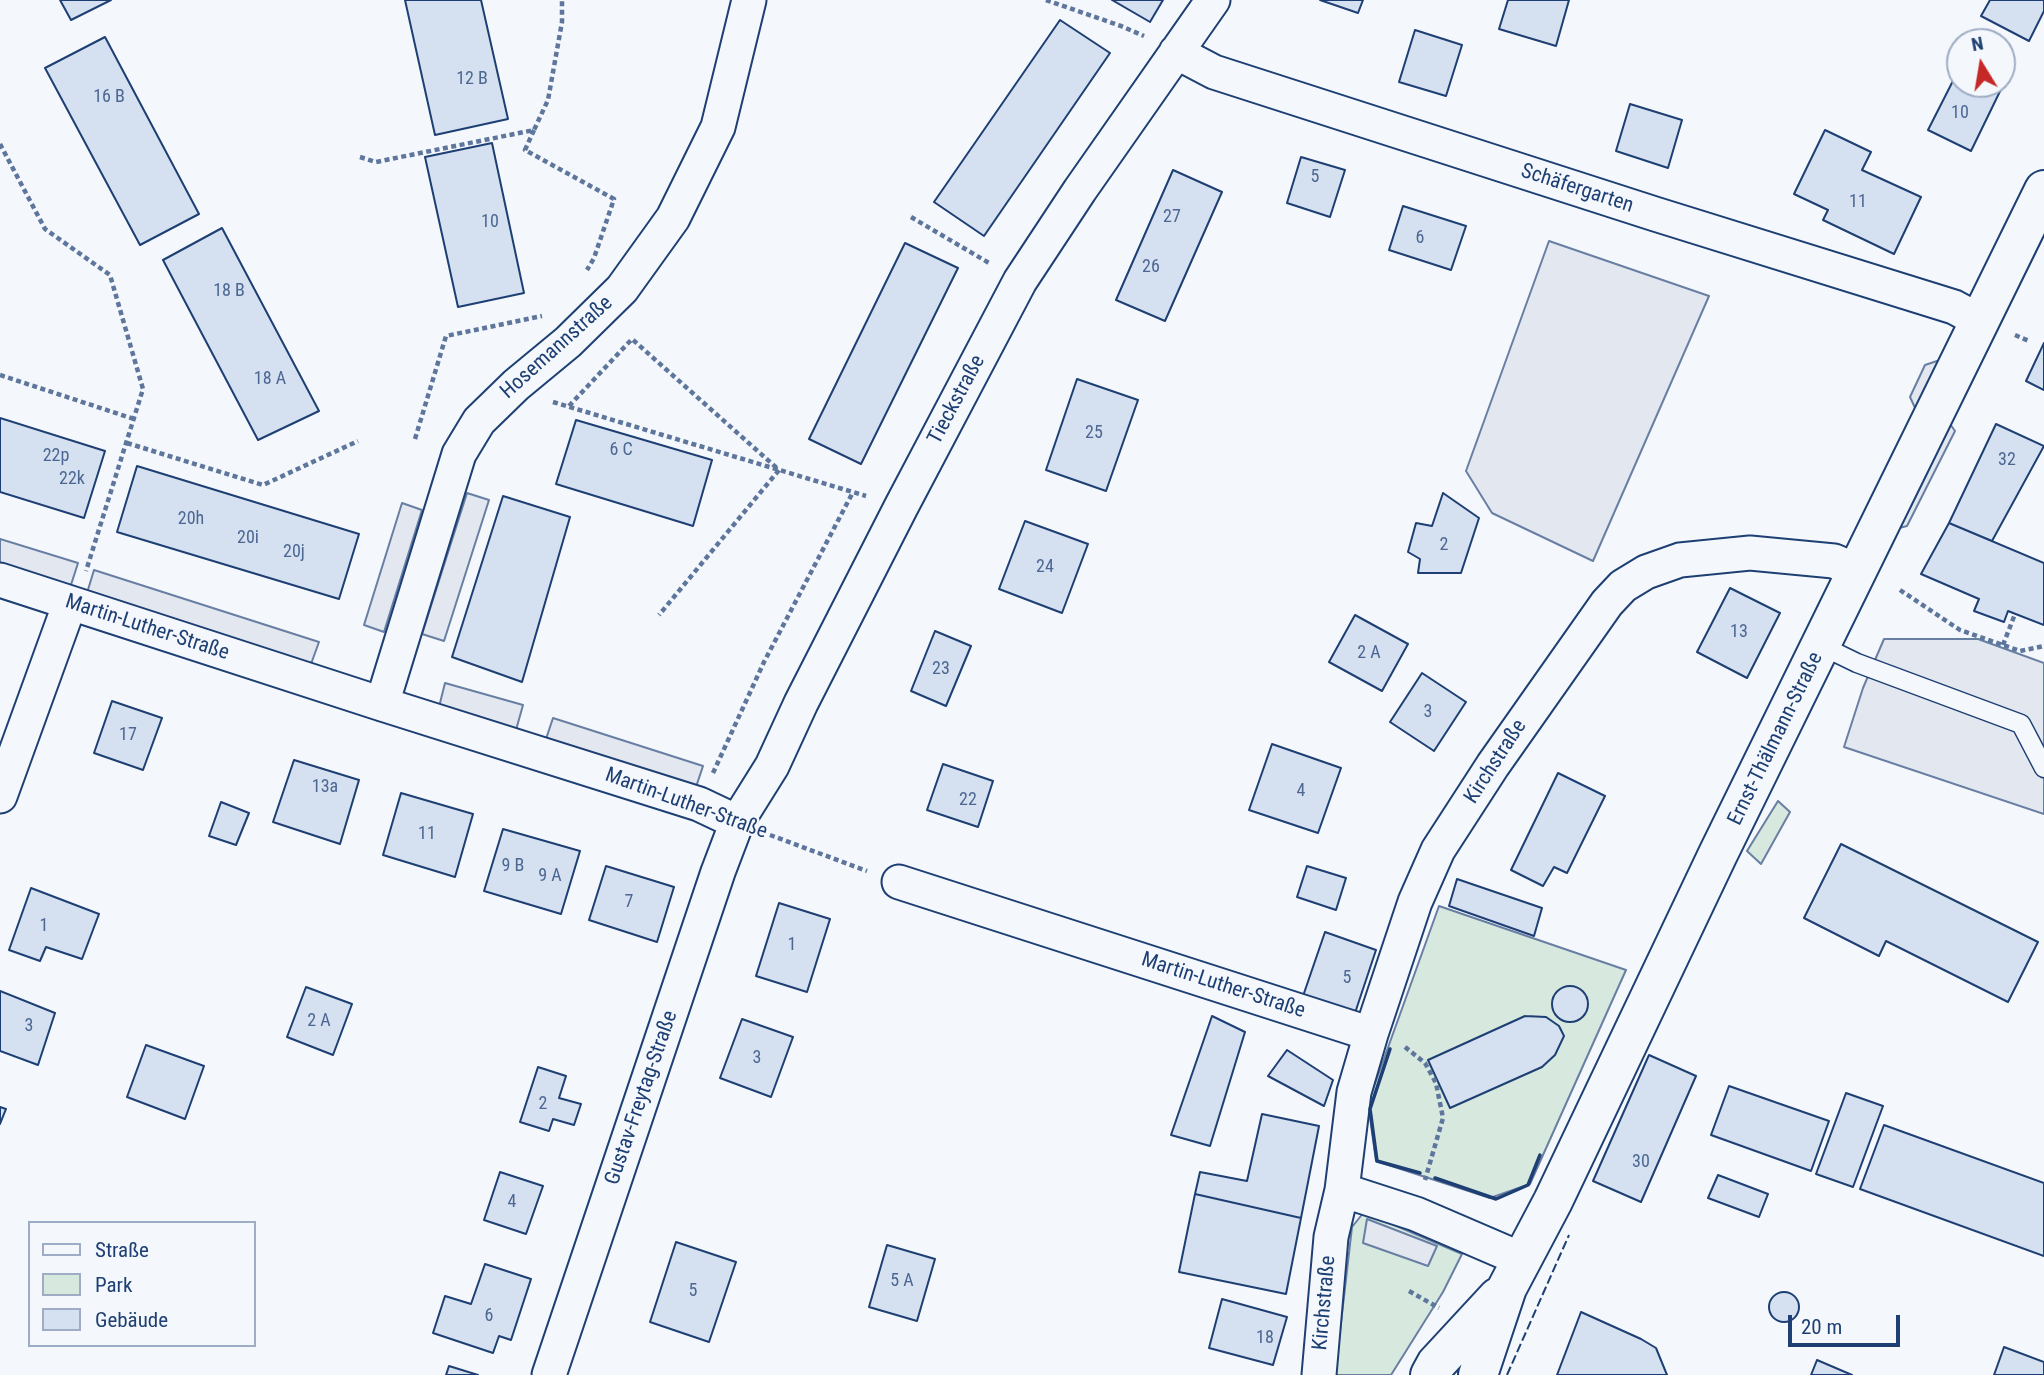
<!DOCTYPE html>
<meta charset="utf-8">
<style>
body{margin:0}
#map{position:relative;width:2044px;height:1375px;overflow:hidden;background:#f4f7fb;font-family:"Roboto Condensed",sans-serif}
canvas{display:block}
.legend{position:absolute;left:28px;top:1221px;width:228px;height:126px;box-sizing:border-box;background:#f4f7fb;border:2px solid #9eadc5;margin:0;padding:9px 12px;list-style:none;font-size:21px;color:#1d3f73}
.legend li{display:flex;align-items:center;gap:14px;height:35px}
.legend b{width:35px;border:2px solid #9eadc5}
.north{position:absolute;left:1946px;top:28px;width:70px;height:70px;box-sizing:border-box;background:#f4f7fb;border:2px solid #9eadc5;border-radius:50%;rotate:349deg;font-size:19px;font-weight:700;line-height:28px;text-align:center;color:#1d3f73}
.north::after{content:'';display:block;margin:auto;width:24px;height:32px;background:#c62828;clip-path:polygon(50% 0,100% 100%,50% 72%,0 100%)}
.scale{position:absolute;left:1788px;top:1315px;width:112px;height:32px;box-sizing:border-box;border:4px solid #1d3f73;border-top:0;padding-left:9px;font-size:21px;line-height:24px;white-space:nowrap;color:#1d3f73;-webkit-text-stroke:5px #f4f7fb;paint-order:stroke}
</style>
<div id="map">
<canvas width="2044" height="1375"></canvas>
<ul class="legend">
<li><b style="height:9px;background:#f4f7fb"></b>Straße</li>
<li><b style="height:19px;background:#d7e8df"></b>Park</li>
<li><b style="height:19px;background:#d5e0f0"></b>Gebäude</li>
</ul>
<div class="north">N</div>
<div class="scale">20 m</div>
</div>
<script>
const c = document.querySelector('canvas').getContext('2d');
c.lineJoin = 'round';
function fill(path, color) {
  c.fillStyle = color;
  c.fill(path, 'evenodd');
}
function poly(rows) {
  const path = new Path2D();
  for (const r of rows) {
    if (r.length === 3) {
      path.moveTo(r[0] + r[2], r[1]);
      path.arc(r[0], r[1], r[2], 0, 2 * Math.PI);
      continue;
    }
    path.moveTo(r[0], r[1]);
    for (let i = 2; i < r.length; i += 2) path.lineTo(r[i], r[i + 1]);
  }
  return path;
}
function stroke(path, color, width, dash) {
  c.strokeStyle = color;
  c.lineWidth = width;
  c.lineCap = dash ? 'butt' : 'round';
  c.setLineDash(dash || []);
  c.stroke(path);
}
function label(font, color, halo, rows, align = 'center') {
  c.font = font + ' "Roboto Condensed",sans-serif';
  c.lineWidth = 5;
  c.setLineDash([]);
  c.textBaseline = 'middle';
  c.strokeStyle = halo;
  c.fillStyle = color;
  for (const [text, x, y, turn = 0] of rows) {
    c.save();
    c.translate(x, y);
    c.rotate((+turn || 0) * Math.PI / 180);
    c.textAlign = isNaN(turn) ? turn : align;
    if (halo) c.strokeText(text, 0, 0);
    c.fillText(text, 0, 0);
    c.restore();
  }
}
const green = poly([
 [1778,801,1790,812,1761,864,1747,851,1778,801],
 [1439,906,1626,970,1530,1184,1490,1198,1376,1161,1368,1103,1439,906],
 [1364,1212,1462,1254,1443,1292,1391,1375,1335,1375,1352,1227,1364,1212]
]);
fill(green, '#d7e8df');
stroke(green, '#687fa3', 2);
const parking = poly([
 [1549,241,1709,296,1593,561,1492,513,1466,471,1549,241],
 [1940,360,1916,410,1910,397,1925,365,1940,360],
 [1948,421,1955,431,1907,526,1895,529,1948,421],
 [467,493,489,500,444,641,422,634,467,493],
 [402,503,422,510,384,632,364,625,402,503],
 [0,539,78,563,70,588,0,565,0,539],
 [94,570,319,642,311,664,87,593,94,570],
 [1884,639,1978,639,2044,663,2044,814,1844,747,1863,688,1884,639],
 [445,683,523,705,516,730,439,707,445,683],
 [553,718,703,766,696,787,546,739,553,718],
 [1367,1219,1437,1246,1428,1266,1363,1243,1367,1219]
]);
fill(parking, '#e3e8f0');
stroke(parking, '#687fa3', 2);
const building = poly([
 [60,0,111,0,71,20,60,0],
 [405,0,481,0,508,119,435,135,405,0],
 [1112,0,1163,0,1150,22,1112,0],
 [1320,0,1363,0,1358,13,1320,0],
 [1508,0,1569,0,1556,46,1499,29,1508,0],
 [1990,0,2044,0,2044,11,2029,41,1981,16,1990,0],
 [1060,20,1110,53,984,236,934,202,1060,20],
 [1415,30,1462,45,1446,96,1399,82,1415,30],
 [105,37,199,214,140,245,45,68,105,37],
 [1960,67,1960,84,2002,84,2002,79,2005,81,1971,151,1928,130,1960,67],
 [1630,104,1682,120,1668,168,1616,151,1630,104],
 [1825,130,1871,152,1862,170,1921,197,1894,254,1823,220,1828,210,1794,194,1825,130],
 [492,143,524,293,458,307,425,157,492,143],
 [1301,157,1345,170,1330,217,1287,203,1301,157],
 [1173,170,1222,192,1165,321,1116,300,1173,170],
 [1403,206,1466,226,1451,270,1389,250,1403,206],
 [222,228,319,411,258,440,163,260,222,228],
 [905,243,958,268,861,464,809,439,905,243],
 [2044,343,2044,390,2026,381,2044,343],
 [1077,379,1138,400,1106,491,1046,470,1077,379],
 [0,418,105,451,84,518,0,492,0,418],
 [576,420,712,460,693,526,556,484,576,420],
 [1996,424,2044,446,1992,541,1949,523,1996,424],
 [137,466,359,534,339,599,117,532,137,466],
 [1443,493,1479,518,1461,573,1418,573,1420,559,1408,552,1416,523,1432,526,1443,493],
 [503,496,570,517,522,682,452,657,503,496],
 [1025,521,1088,544,1062,613,999,589,1025,521],
 [1949,523,2044,563,2044,625,2008,611,2004,622,1974,611,1979,599,1921,574,1949,523],
 [1730,588,1780,613,1747,678,1697,652,1730,588],
 [1355,615,1408,644,1382,691,1329,662,1355,615],
 [935,631,971,646,946,706,911,691,935,631],
 [1422,673,1466,702,1434,751,1390,722,1422,673],
 [112,701,162,718,143,770,94,753,112,701],
 [1272,744,1341,768,1318,833,1249,810,1272,744],
 [294,760,359,780,340,844,273,822,294,760],
 [943,764,993,781,978,827,927,810,943,764],
 [1558,773,1605,796,1567,873,1554,867,1543,886,1511,870,1558,773],
 [401,793,473,814,455,877,383,855,401,793],
 [221,802,249,813,236,845,209,836,221,802],
 [503,829,580,851,561,914,484,891,503,829],
 [1841,844,2038,942,2008,1002,1886,941,1879,956,1804,918,1841,844],
 [606,866,674,887,657,942,589,920,606,866],
 [1307,866,1346,878,1336,910,1297,897,1307,866],
 [1457,879,1542,908,1534,936,1449,906,1457,879],
 [31,888,99,914,82,959,46,947,40,961,9,950,31,888],
 [779,903,830,919,807,992,756,976,779,903],
 [1325,932,1376,950,1354,1016,1302,999,1325,932],
 [1570,1004,18],
 [306,987,352,1004,333,1055,287,1037,306,987],
 [0,991,55,1013,38,1065,0,1051,0,991],
 [1212,1016,1245,1032,1210,1146,1171,1135,1212,1016],
 [1525,1016,1546,1017,1559,1026,1564,1036,1555,1055,1542,1067,1450,1108,1428,1060,1525,1016],
 [742,1019,793,1037,771,1097,720,1078,742,1019],
 [146,1045,204,1066,185,1119,127,1097,146,1045],
 [1287,1050,1333,1080,1324,1106,1268,1076,1287,1050],
 [1649,1055,1696,1076,1641,1202,1593,1181,1649,1055],
 [538,1067,566,1076,559,1098,581,1104,574,1125,553,1119,549,1131,520,1122,538,1067],
 [1729,1086,1829,1121,1811,1171,1711,1135,1729,1086],
 [1846,1093,1883,1106,1853,1187,1816,1174,1846,1093],
 [0,1107,6,1109,0,1124,0,1107],
 [1262,1114,1319,1126,1301,1218,1195,1194,1200,1172,1247,1181,1262,1114],
 [1884,1125,2044,1183,2044,1256,1860,1189,1884,1125],
 [500,1172,543,1186,526,1234,484,1220,500,1172],
 [1718,1175,1768,1194,1759,1217,1708,1198,1718,1175],
 [1195,1194,1301,1218,1286,1294,1179,1272,1195,1194],
 [676,1242,736,1262,709,1342,650,1322,676,1242],
 [887,1245,935,1259,917,1321,869,1307,887,1245],
 [485,1264,531,1279,511,1340,499,1336,493,1353,433,1333,445,1296,471,1304,485,1264],
 [1784,1307,15],
 [1222,1299,1287,1317,1273,1365,1209,1348,1222,1299],
 [1581,1312,1641,1339,1656,1348,1667,1375,1557,1375,1581,1312],
 [2004,1347,2044,1362,2044,1375,1994,1375,2004,1347],
 [1817,1360,1852,1375,1811,1375,1817,1360],
 [449,1366,478,1375,446,1375,449,1366]
]);
fill(building, '#d5e0f0');
stroke(building, '#1d3f73', 2);
const service = poly([
 [1822,646,1857,663,2021,724,2044,768]
]);
const minor = poly([
 [1176,52,1214,72,1655,214,1954,307,1980,321],
 [0,580,382,704,699,804,737,822],
 [382,704,459,454,479,421,516,385,568,342,622,289,673,218,718,127,749,0],
 [0,796,70,603],
 [899,882,1371,1034],
 [1342,1190,1416,1214,1523,1260],
 [549,1375,718,872,737,822,772,766,801,703,901,507,1020,281,1080,190,1213,0],
 [1319,1375,1331,1237,1342,1190,1354,1092,1371,1034,1415,902,1438,850,1493,765,1607,603,1623,586,1646,572,1680,560,1750,553,1834,561,1857,571]
]);
const tertiary = poly([
 [1430,1375,1436,1364,1498,1297],
 [1478,1375,1507,1288,1553,1201,1718,854,2044,190]
]);
stroke(service, '#1d3f73', 21);
stroke(minor, '#1d3f73', 37);
stroke(tertiary, '#1d3f73', 42);
stroke(poly([
 [1046,0,1121,26,1144,36],
 [534,130,525,150,614,199,594,258,587,270],
 [0,144,45,229,110,275,143,389,86,571],
 [360,157,376,162,534,130,548,100,562,22,562,0],
 [911,217,989,263],
 [2015,335,2029,341],
 [0,375,134,419],
 [553,402,866,496],
 [569,406,632,339,779,470,659,615],
 [415,439,446,336,542,316],
 [127,443,263,485,358,441],
 [1900,590,1960,630,2020,651,2044,646],
 [2003,645,2015,614],
 [713,773,764,662,853,492],
 [770,835,867,871],
 [1405,1047,1425,1063,1436,1083,1443,1118,1425,1180],
 [1409,1291,1439,1308]
]), '#5e769c', 4.5, [5, 3.5]);
stroke(service, '#f4f7fb', 18);
stroke(minor, '#f4f7fb', 33);
stroke(tertiary, '#f4f7fb', 38);
stroke(poly([
 [1507,1375,1569,1235]
]), '#1d3f73', 2, [9, 3.5]);
stroke(poly([
 [1390,1049,1370,1109,1377,1161,1420,1173],
 [1435,1178,1496,1199,1528,1185,1540,1155]
]), '#1d3f73', 3.5);
label('18px', '#4b6792', null, [
 ["12 B",472,79],
 ["16 B",109,97],
 ["10",1960,113],
 ["5",1315,177],
 ["11",1858,202],
 ["27",1172,217],
 ["10",490,222],
 ["6",1420,238],
 ["26",1151,267],
 ["18 B",229,291],
 ["18 A",270,379],
 ["25",1094,433],
 ["6 C",621,450],
 ["22p",56,456],
 ["32",2007,460],
 ["22k",72,479],
 ["20h",191,519],
 ["20i",248,538],
 ["2",1444,545],
 ["20j",294,552],
 ["24",1045,567],
 ["13",1739,632],
 ["2 A",1369,653],
 ["23",941,669],
 ["3",1428,712],
 ["17",128,735],
 ["13a",325,787],
 ["4",1301,791],
 ["22",968,800],
 ["11",427,834],
 ["9 B",513,866],
 ["9 A",550,876],
 ["7",629,902],
 ["1",44,926],
 ["1",792,945],
 ["5",1347,978],
 ["2 A",319,1021],
 ["3",29,1026],
 ["3",757,1058],
 ["2",543,1104],
 ["30",1641,1162],
 ["4",512,1202],
 ["5 A",902,1281],
 ["5",693,1291],
 ["6",489,1316],
 ["18",1265,1338]
]);
label('21px', '#1d3f73', '#f4f7fb', [
 ["Schäfergarten",1577,189,18],
 ["Hosemannstraße",557,348,-42],
 ["Tieckstraße",957,400,-62],
 ["Martin-Luther-Straße",147,628,18],
 ["Ernst-Thälmann-Straße",1776,739,-64],
 ["Kirchstraße",1496,762,-57],
 ["Martin-Luther-Straße",686,804,20],
 ["Martin-Luther-Straße",1223,986,18],
 ["Gustav-Freytag-Straße",642,1098,-71],
 ["Kirchstraße",1325,1303,-85]
]);
</script>
